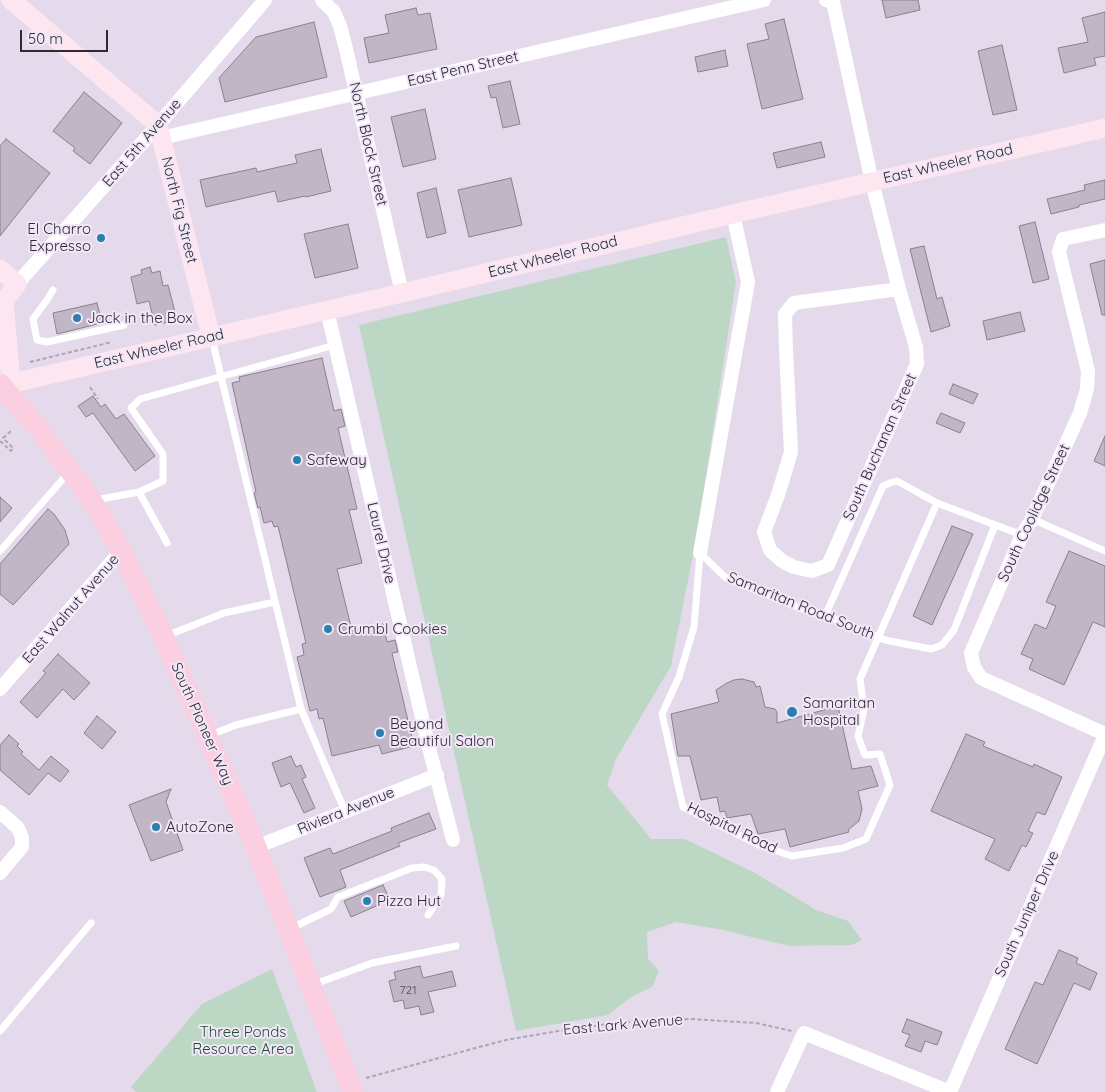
<!DOCTYPE html>
<style>
body{margin:0}
#map{position:relative;width:1105px;height:1092px;overflow:hidden;background:#e4daeb;font-family:Quicksand,sans-serif}
canvas{display:block}
.scale{position:absolute;left:20px;top:30px;width:88px;height:22px;box-sizing:border-box;border:2px solid #2e2a31;border-top:0;padding-left:6px;font-size:15px;line-height:18px;white-space:nowrap;color:#2e2a31;-webkit-text-stroke:4px #f2e7f9;paint-order:stroke}
</style>
<div id="map">
<canvas width="1105" height="1092"></canvas>
<div class="scale">50 m</div>
</div>
<script>
const c = document.querySelector('canvas').getContext('2d');
c.lineJoin = 'round';
function fill(path, color) {
  c.fillStyle = color;
  c.fill(path, 'evenodd');
}
function poly(rows) {
  const path = new Path2D();
  for (const r of rows) {
    path.moveTo(r[0], r[1]);
    for (let i = 2; i < r.length; i += 2) path.lineTo(r[i], r[i + 1]);
  }
  return path;
}
function stroke(path, color, width, dash) {
  c.strokeStyle = color;
  c.lineWidth = width;
  c.lineCap = dash ? 'butt' : 'round';
  c.setLineDash(dash || []);
  c.stroke(path);
}
function label(font, color, halo, rows, align = 'center') {
  c.font = font + ' Quicksand,sans-serif';
  c.lineWidth = 4;
  c.setLineDash([]);
  c.textBaseline = 'middle';
  c.strokeStyle = halo;
  c.fillStyle = color;
  for (const [text, x, y, turn = 0] of rows) {
    c.save();
    c.translate(x, y);
    c.rotate((+turn || 0) * Math.PI / 180);
    c.textAlign = isNaN(turn) ? turn : align;
    if (halo) c.strokeText(text, 0, 0);
    c.fillText(text, 0, 0);
    c.restore();
  }
}
fill(poly([
 [726,237,736,282,696,540,671,666,616,759,607,785,651,839,685,839,757,874,816,910,848,921,862,940,852,945,789,946,723,930,676,922,647,932,648,959,659,971,652,987,631,997,608,1015,516,1031,359,325],
 [272,969,317,1092,136,1092,131,1087,202,1004]
]), '#bcd8c4');
const building = poly([
 [882,0,918,0,920,10,886,18,882,0],
 [416,8,418,15,430,13,437,49,369,63,364,38,389,33,385,15,416,8],
 [1105,12,1105,56,1094,58,1096,65,1064,73,1058,48,1088,42,1082,18,1105,12],
 [784,19,803,99,762,109,747,44,769,39,765,24,784,19],
 [314,22,327,77,225,102,219,78,256,37,314,22],
 [1002,45,1017,110,993,115,978,51,1002,45],
 [725,50,728,66,698,72,695,57,725,50],
 [510,81,520,124,503,128,496,97,491,98,488,86,510,81],
 [84,92,122,123,90,164,73,151,75,148,53,131,84,92],
 [425,109,436,159,403,167,391,117,425,109],
 [6,139,50,173,0,236,0,146,6,139],
 [821,142,825,157,777,168,773,153,821,142],
 [321,149,331,191,306,197,305,196,278,202,275,191,206,207,200,180,256,168,257,172,297,163,295,155,321,149],
 [511,178,522,225,469,237,458,190,511,178],
 [1105,180,1105,199,1079,205,1079,207,1051,214,1047,199,1085,190,1084,185,1105,180],
 [436,188,446,233,427,238,417,193,436,188],
 [1035,222,1049,279,1033,283,1019,226,1035,222],
 [348,224,358,268,315,278,304,234,348,224],
 [924,246,937,299,942,297,950,326,931,332,910,249,924,246],
 [1105,260,1105,315,1102,315,1090,264,1105,260],
 [150,267,152,273,160,271,163,286,168,285,177,320,155,325,149,301,137,304,131,277,142,274,141,270,150,267],
 [97,303,102,323,57,334,53,313,97,303],
 [1020,312,1025,331,987,340,983,321,1020,312],
 [322,358,334,411,341,409,345,426,338,428,357,509,349,510,362,563,337,569,352,631,383,624,387,642,395,640,398,652,392,653,414,746,382,754,379,745,332,756,323,718,319,719,317,709,310,711,297,657,304,655,302,644,306,643,278,526,274,527,272,521,264,523,260,507,258,508,254,493,256,492,232,383,240,381,239,377,322,358],
 [953,384,978,394,973,404,949,394,953,384],
 [93,396,101,407,105,404,116,419,124,414,155,456,135,471,93,413,86,417,78,406,93,396],
 [941,413,965,423,960,433,936,423,941,413],
 [1105,436,1105,466,1094,461,1105,436],
 [0,497,12,508,0,522,0,497],
 [48,509,54,514,65,530,69,544,13,605,0,594,0,564,48,509],
 [952,526,973,534,932,625,913,616,952,526],
 [1069,551,1105,566,1105,627,1093,622,1064,685,1029,669,1033,659,1021,654,1035,624,1046,629,1056,606,1046,602,1069,551],
 [58,654,90,683,74,700,63,689,37,718,20,702,46,673,43,671,58,654],
 [742,679,754,682,756,687,760,686,765,707,775,709,777,712,777,723,838,706,852,769,871,766,878,786,858,791,862,809,859,821,848,830,849,832,790,847,785,829,758,834,751,814,727,818,725,811,720,812,717,797,701,800,690,756,678,756,671,714,719,702,716,690,727,683,734,680,742,679],
 [97,716,116,732,102,749,84,733,97,716],
 [966,734,985,742,983,746,1033,767,1034,764,1062,777,1045,815,1037,812,1028,831,1033,833,1026,847,1022,845,1009,871,985,859,995,839,931,811,966,734],
 [9,735,19,744,17,746,23,752,21,754,39,770,51,756,69,771,60,782,48,773,29,795,0,770,0,745,9,735],
 [291,756,296,767,301,765,306,777,302,779,315,808,304,813,290,783,281,787,272,763,291,756],
 [171,789,166,802,183,850,151,861,129,805,171,789],
 [429,813,436,829,398,843,400,846,340,870,346,887,320,897,304,858,330,848,333,854,392,831,391,828,429,813],
 [383,885,390,900,351,917,344,901,383,885],
 [1059,950,1078,958,1076,963,1097,973,1090,990,1074,983,1037,1064,1005,1049,1035,982,1043,985,1059,950],
 [420,966,423,978,452,971,456,986,428,992,434,1012,421,1015,419,1006,405,1009,403,1000,394,1002,389,981,396,979,394,972,420,966],
 [907,1019,942,1032,937,1045,925,1041,921,1052,905,1046,910,1035,902,1032,907,1019]
]);
fill(building, '#c0b6c6');
stroke(building, '#89808f', 1);
stroke(poly([
 [30,362,112,342],
 [90,387,98,399],
 [0,441,11,451,13,448,3,438,11,431],
 [366,1078,479,1047,506,1040,564,1030,623,1022,690,1019,756,1023,792,1031]
]), '#ada5b3', 2, [4, 2.5]);
stroke(poly([
 [53,290,47,300,33,319,37,340,47,342,124,325],
 [212,339,301,709,331,779,345,811],
 [95,500,139,492],
 [1032,519,1105,551],
 [167,543,139,492,163,481,163,454,131,408,140,399,335,345],
 [0,551,69,472],
 [700,553,694,627,679,677,662,714,683,807,759,845,792,856,843,848,866,839,890,785,880,754,865,755,858,736,864,709,860,679,937,503],
 [700,553,726,578,807,611,825,616,842,622,885,640,931,649,942,645,954,630,995,525],
 [825,616,883,486,890,483,897,481,937,503,1022,535],
 [166,636,224,613,275,602],
 [210,735,236,725,301,709],
 [292,928,331,909,338,897,412,868,424,867,434,870,442,879,441,895,428,915],
 [312,985,372,963,456,946],
 [0,1031,91,923]
]), '#fff', 7);
stroke(poly([
 [322,0,334,12,340,26,346,49,402,293],
 [826,0,833,2,872,182,899,289,916,347,917,364,828,565,812,571,794,567,782,561,770,550,764,532,778,495,791,452,786,349,785,314,794,303,899,289],
 [161,138,764,0],
 [1105,230,1063,239,1059,252,1088,371,1087,389,1080,413,1032,519,1022,535,971,653,974,667,981,678,1105,734],
 [17,284,158,125,265,0],
 [327,310,429,748,453,840],
 [700,553,748,282,733,214],
 [0,689,121,551],
 [0,812,18,828,22,838,22,847,0,873],
 [256,847,437,775],
 [777,1092,804,1033,950,1092],
 [950,1092,1105,735]
]), '#fff', 14);
stroke(poly([
 [11,0,158,125,211,337],
 [0,269,17,284,0,307],
 [4,301,11,383],
 [0,386,402,293,733,214,1105,128]
]), '#fde6ef', 19);
stroke(poly([
 [0,384,41,432,81,485,102,517,121,551,161,631,256,847,353,1092]
]), '#fbcee0', 21);
for (const [x, y, r, color] of [
 [101,238,5,"#297fae"],
 [77,318,5,"#297fae"],
 [297,460,5,"#297fae"],
 [328,629,5,"#297fae"],
 [792,712,6,"#297fae"],
 [380,733,5,"#297fae"],
 [156,827,5,"#297fae"],
 [367,901,5,"#297fae"]
]) {
  const dot = new Path2D();
  dot.arc(x, y, r, 0, 2 * Math.PI);
  c.fillStyle = color;
  c.fill(dot);
  stroke(dot, '#f2e7f9', 2);
}
label('12px', '#524d56', null, [
 ["721",408,990]
]);
label('15px', '#2e2a31', '#f2e7f9', [
 ["East Penn Street",463,69,-13],
 ["East 5th Avenue",142,143,-49],
 ["North Block Street",368,144,77],
 ["East Wheeler Road",948,164,-13],
 ["North Fig Street",179,210,76],
 ["East Wheeler Road",553,257,-14],
 ["East Wheeler Road",159,349,-13],
 ["South Buchanan Street",880,447,-66],
 ["South Coolidge Street",1034,513,-65],
 ["Laurel Drive",381,543,77],
 ["Samaritan Road South",801,606,22],
 ["East Walnut Avenue",71,609,-49],
 ["South Pioneer Way",202,724,66],
 ["Riviera Avenue",346,811,-22],
 ["Hospital Road",732,828,26],
 ["South Juniper Drive",1027,914,-66],
 ["East Lark Avenue",623,1025,-5]
]);
label('15px', '#2e2a31', '#f2e7f9', [
 ["El Charro",91,229,"right"],
 ["Expresso",91,246,"right"],
 ["Jack in the Box",87,318],
 ["Safeway",307,460],
 ["Crumbl Cookies",338,629],
 ["Samaritan",803,703],
 ["Hospital",803,720],
 ["Beyond",390,724],
 ["Beautiful Salon",390,741],
 ["AutoZone",166,827],
 ["Pizza Hut",377,901]
], 'left');
label('15px', '#1e4f32', '#f2e7f9', [
 ["Three Ponds",243,1032],
 ["Resource Area",243,1049]
]);
</script>
